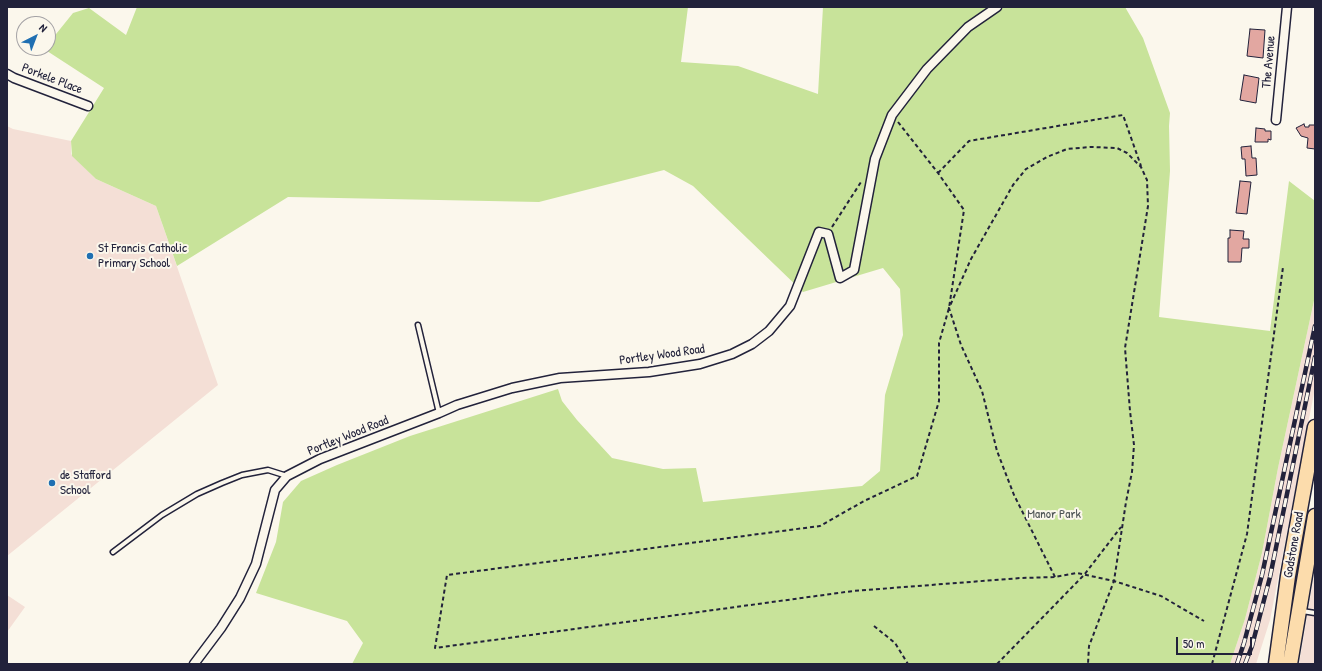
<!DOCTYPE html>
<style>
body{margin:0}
#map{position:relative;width:1322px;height:671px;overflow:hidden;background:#fbf7ec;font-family:"Patrick Hand",sans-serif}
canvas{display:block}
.frame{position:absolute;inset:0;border:8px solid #22223b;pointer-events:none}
.north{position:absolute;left:16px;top:16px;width:40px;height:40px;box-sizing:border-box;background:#fbf7ec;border:1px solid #a4a2a5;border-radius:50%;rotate:42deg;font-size:11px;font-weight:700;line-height:16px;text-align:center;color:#22223b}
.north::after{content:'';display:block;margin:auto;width:14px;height:18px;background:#1f6fb2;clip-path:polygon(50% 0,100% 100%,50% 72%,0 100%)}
.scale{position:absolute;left:1176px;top:637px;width:76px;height:18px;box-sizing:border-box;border:2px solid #22223b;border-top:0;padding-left:5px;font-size:12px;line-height:14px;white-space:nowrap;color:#22223b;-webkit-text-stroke:3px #fbf7ec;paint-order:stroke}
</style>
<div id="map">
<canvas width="1322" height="671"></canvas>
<div class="frame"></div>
<div class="north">N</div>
<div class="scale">50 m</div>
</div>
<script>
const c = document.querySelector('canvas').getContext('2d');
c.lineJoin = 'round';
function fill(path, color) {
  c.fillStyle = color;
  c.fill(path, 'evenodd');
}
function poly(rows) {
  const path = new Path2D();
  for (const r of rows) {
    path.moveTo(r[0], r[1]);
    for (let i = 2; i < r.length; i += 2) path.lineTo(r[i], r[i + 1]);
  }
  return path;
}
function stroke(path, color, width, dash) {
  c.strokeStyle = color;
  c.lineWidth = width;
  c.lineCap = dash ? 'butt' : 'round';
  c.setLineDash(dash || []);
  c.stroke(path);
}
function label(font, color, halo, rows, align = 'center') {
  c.font = font + ' "Patrick Hand",sans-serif';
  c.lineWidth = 4;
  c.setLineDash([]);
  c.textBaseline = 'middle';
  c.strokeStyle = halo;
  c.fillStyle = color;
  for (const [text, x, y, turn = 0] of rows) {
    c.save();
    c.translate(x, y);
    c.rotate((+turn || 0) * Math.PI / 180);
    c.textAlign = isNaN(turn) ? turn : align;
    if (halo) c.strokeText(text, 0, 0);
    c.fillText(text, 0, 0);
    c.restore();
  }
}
fill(poly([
 [7,126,13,129,71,141,71,154,96,179,156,206,218,385,7,556],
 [1315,296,1315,388,1270,620,1256,664,1230,664,1245,619,1262,553,1278,468],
 [1315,566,1315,664,1299,664,1314,575],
 [7,595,25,607,7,632]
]), '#f4dfd6');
fill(poly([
 [137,7,688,7,681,62,738,66,818,94,823,7,1125,7,1143,38,1170,113,1169,126,1170,171,1159,317,1270,331,1289,181,1315,201,1315,296,1278,468,1262,553,1245,619,1230,664,352,664,363,643,347,621,256,593,276,542,283,502,301,481,337,465,410,436,558,389,562,401,577,420,612,458,663,469,696,468,703,502,862,486,880,471,885,395,903,335,900,289,883,268,803,292,693,186,664,170,539,202,288,197,177,266,156,206,96,179,72,156,71,141,104,88,44,49,48,48,48,44,73,13,89,8,126,35]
]), '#c8e39a');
const building = poly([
 [1250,29,1265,30,1263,58,1247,56,1250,29],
 [1244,75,1259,78,1256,103,1240,100,1244,75],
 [1304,124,1305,127,1309,127,1309,125,1315,125,1315,149,1307,148,1308,138,1301,136,1296,128,1304,124],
 [1256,128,1265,129,1265,131,1271,131,1271,140,1268,139,1268,142,1255,142,1256,128],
 [1251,146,1252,158,1256,158,1257,175,1246,176,1245,159,1242,159,1241,147,1251,146],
 [1240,181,1251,182,1247,214,1236,213,1240,181],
 [1230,230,1244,231,1243,239,1249,239,1249,248,1242,248,1241,262,1228,262,1228,238,1230,238,1230,230]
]);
fill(building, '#e2a7a1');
stroke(building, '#22223b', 1);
const service = poly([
 [418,325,439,413],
 [113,552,162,515,197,494,222,483,242,475,268,470,287,476],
 [1302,611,1315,613]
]);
const minor = poly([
 [7,74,14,78,88,106],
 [1276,120,1287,7],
 [194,664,221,628,240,598,256,564,275,490,287,476,320,459,439,413,457,405,512,388,560,378,649,372,700,364,732,354,752,344,769,331,790,306,819,232,828,234,840,278,854,270,875,159,892,115,927,69,968,27,997,7]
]);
const trunk = poly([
 [1276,664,1288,576,1315,427],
 [1290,664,1315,516]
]);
stroke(service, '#22223b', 7);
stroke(minor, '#22223b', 11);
stroke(trunk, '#22223b', 17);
stroke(poly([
 [898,122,938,173,964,210,949,308,939,343,939,401,917,476,864,501,820,526,447,575,435,648,853,591,1021,578,1055,577,1077,573,1114,581,1161,596,1204,621],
 [938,173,969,141,1123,115,1141,166],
 [832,227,861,182],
 [1055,577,1014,495,997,451,982,391,961,345,949,308,971,259,1013,185,1026,169,1047,157,1067,149,1091,147,1117,148,1127,153,1141,167,1147,180,1148,206,1125,348,1130,411,1134,445,1132,472,1126,502,1114,581,1089,646,1088,664],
 [874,626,895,643,908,664],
 [997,664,1084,575,1121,527],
 [1212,664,1247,534,1283,267]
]), '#22223b', 2, [4, 3]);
stroke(service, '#fbf7ec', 4);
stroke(minor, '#fbf7ec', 8);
stroke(trunk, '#fcdcac', 14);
const rail = poly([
 [1237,664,1244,643,1262,575,1315,326],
 [1245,664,1252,646,1270,577,1315,357]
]);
stroke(rail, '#22223b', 4.5);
stroke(rail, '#fbf7ec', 3, [9]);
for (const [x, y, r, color] of [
 [90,256,4,"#1f6fb2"],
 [52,483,4,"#1f6fb2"]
]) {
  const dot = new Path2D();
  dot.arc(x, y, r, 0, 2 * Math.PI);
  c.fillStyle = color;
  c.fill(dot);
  stroke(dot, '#fbf7ec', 1.5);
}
label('13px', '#22223b', '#fbf7ec', [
 ["The Avenue",1269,62,-85],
 ["Porkele Place",52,79,21],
 ["Portley Wood Road",662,355,-8],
 ["Portley Wood Road",348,436,-22],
 ["Godstone Road",1294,545,-80]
]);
label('13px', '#22223b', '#fbf7ec', [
 ["St Francis Catholic",98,249],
 ["Primary School",98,264],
 ["de Stafford",60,476],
 ["School",60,491]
], 'left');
label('13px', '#4c5253', '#fbf7ec', [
 ["Manor Park",1054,515]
]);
</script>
